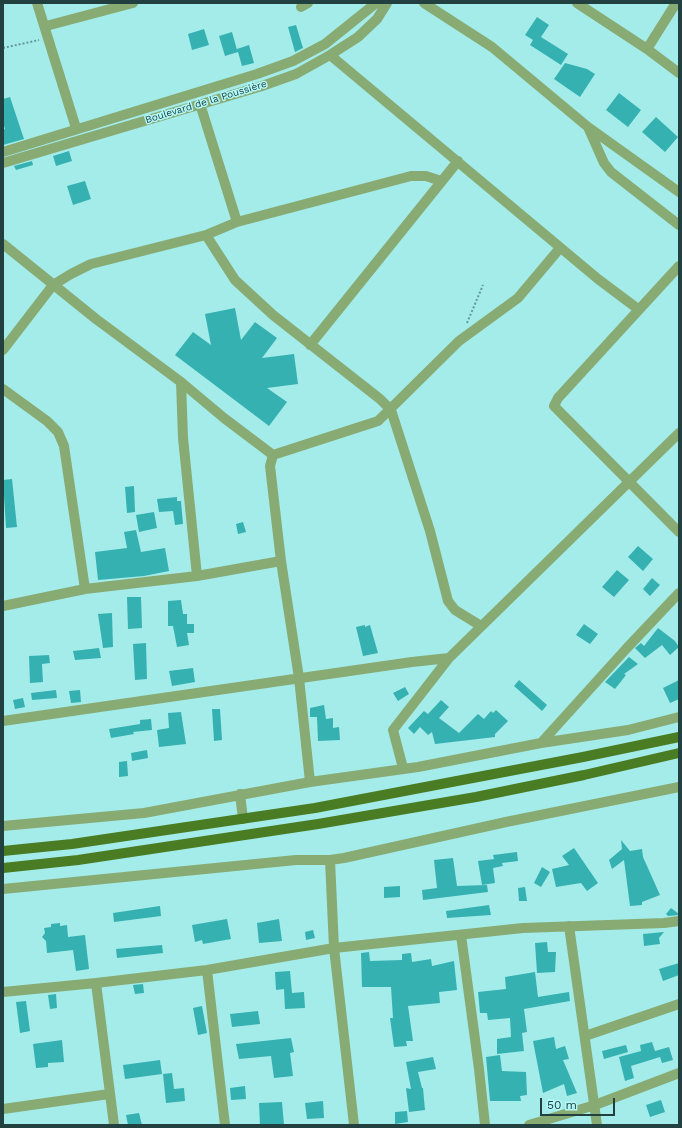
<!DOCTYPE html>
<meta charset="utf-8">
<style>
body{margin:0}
#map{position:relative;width:682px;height:1128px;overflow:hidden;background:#a4ecea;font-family:"Work Sans",sans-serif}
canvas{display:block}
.frame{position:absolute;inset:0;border:4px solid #22403f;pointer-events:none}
.scale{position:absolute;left:540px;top:1098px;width:75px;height:18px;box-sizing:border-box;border:2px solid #22403f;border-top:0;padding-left:5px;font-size:12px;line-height:14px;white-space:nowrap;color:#22403f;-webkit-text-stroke:3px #b1f9f8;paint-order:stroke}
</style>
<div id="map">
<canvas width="682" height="1128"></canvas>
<div class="frame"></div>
<div class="scale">50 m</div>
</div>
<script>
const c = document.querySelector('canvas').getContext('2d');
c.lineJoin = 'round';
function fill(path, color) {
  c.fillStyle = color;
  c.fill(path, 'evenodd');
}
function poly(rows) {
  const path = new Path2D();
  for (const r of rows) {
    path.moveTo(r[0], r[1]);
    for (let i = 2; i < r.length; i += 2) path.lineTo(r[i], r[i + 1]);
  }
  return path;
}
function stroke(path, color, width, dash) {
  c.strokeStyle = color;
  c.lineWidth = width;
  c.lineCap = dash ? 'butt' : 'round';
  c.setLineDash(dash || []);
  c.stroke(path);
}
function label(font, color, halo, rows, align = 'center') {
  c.font = font + ' "Work Sans",sans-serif';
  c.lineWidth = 3;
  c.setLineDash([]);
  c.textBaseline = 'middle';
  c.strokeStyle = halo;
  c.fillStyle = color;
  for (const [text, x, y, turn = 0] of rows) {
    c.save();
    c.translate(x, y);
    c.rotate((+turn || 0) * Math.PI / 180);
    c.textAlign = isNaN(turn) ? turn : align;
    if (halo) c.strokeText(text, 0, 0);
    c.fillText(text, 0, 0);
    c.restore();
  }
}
fill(poly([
 [537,17,549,25,541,37,568,54,561,65,530,45,533,40,525,35],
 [296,25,303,48,295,52,288,27],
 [204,29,209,45,192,50,188,34],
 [232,32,237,50,237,49,249,45,254,63,242,66,238,52,225,56,219,36],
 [565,63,587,69,595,74,580,97,554,79],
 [619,93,641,110,628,127,606,110],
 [10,97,24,139,3,145,3,130,5,129,3,123,3,99],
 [656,117,678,137,665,152,642,132],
 [69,151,72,161,56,166,53,156],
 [32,161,33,165,16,170,14,166],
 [85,181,91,199,73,205,67,186],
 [235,308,241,340,255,322,277,338,262,358,294,354,298,384,267,388,287,402,269,426,175,355,193,332,211,345,205,314],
 [12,479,17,527,6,528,3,480],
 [134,486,135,512,127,513,125,487],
 [177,497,177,501,181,501,183,524,175,525,173,511,159,512,157,499],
 [154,512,157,528,139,532,136,515],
 [243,522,246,532,238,534,236,524],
 [136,530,141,552,165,548,169,571,144,576,98,580,95,552,127,548,124,532],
 [638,546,653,559,643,571,628,557],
 [617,570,629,580,614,597,602,587],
 [652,578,660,585,650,596,643,589],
 [127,597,141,597,142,628,128,629],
 [181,600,183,614,187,614,187,624,194,624,194,633,187,633,189,645,177,647,173,626,168,626,168,601],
 [112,613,113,647,103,648,98,614],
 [584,624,598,634,590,644,576,635],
 [365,625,365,627,370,625,378,653,363,656,356,627],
 [658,628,675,641,679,647,670,655,662,645,645,658,635,648,641,643,644,646],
 [146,643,147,679,135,680,133,644],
 [99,648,101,658,75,660,73,651],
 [49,655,50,663,42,664,43,682,30,683,29,656],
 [629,657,638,664,624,674,626,675,615,689,605,682],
 [193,668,195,682,172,686,169,671],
 [519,680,547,705,542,711,514,686],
 [679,680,679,699,670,703,663,688],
 [405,687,409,694,398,701,393,693],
 [56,690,57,698,32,700,31,693],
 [80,690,81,702,71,703,69,691],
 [23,698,25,707,15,709,13,700],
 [441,700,449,707,439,718,459,733,478,714,484,719,491,711,493,713,496,710,508,721,495,734,495,737,435,744,432,732,428,735,420,727,414,734,408,728,424,711,428,714],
 [324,705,326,719,333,718,333,728,339,727,340,740,318,741,317,717,310,717,310,708],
 [212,709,220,709,222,740,214,741],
 [181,712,186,744,159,747,157,730,169,728,168,713],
 [151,719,152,730,133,732,134,734,111,738,109,729,140,724,140,720],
 [147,750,148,758,132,761,131,753],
 [127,761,128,776,119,777,119,762],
 [621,840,630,851,642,849,643,857,660,895,642,902,642,905,630,906,624,860,612,869,609,860,622,849],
 [574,848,598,883,587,891,581,883,556,887,552,869,569,865,562,856],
 [517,852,518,861,502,863,503,866,493,868,495,883,482,885,478,861,494,859,493,855],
 [453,858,457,886,487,885,488,892,423,900,422,890,437,888,434,860],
 [542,867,550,872,541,887,534,883],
 [400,886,400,897,384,898,384,887],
 [525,887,527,901,519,901,518,888],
 [489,905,491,915,447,918,446,911],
 [160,906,161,916,114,922,113,913],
 [671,908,679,914,679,915,668,916,666,914],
 [227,919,231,939,203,944,202,940,195,942,192,925],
 [279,919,282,941,259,943,257,923],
 [60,923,60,926,67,925,68,937,85,935,89,969,76,971,73,950,47,953,46,941,42,937,45,933,44,928,51,927,51,924],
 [313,930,315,938,306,940,305,932],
 [664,932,659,938,660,944,644,946,643,934],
 [547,942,548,952,556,952,555,972,537,973,535,943],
 [162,945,163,953,117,958,116,949],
 [369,952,370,961,402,960,402,954,411,953,412,962,431,959,432,966,454,961,457,990,439,992,440,1003,408,1006,413,1041,406,1041,407,1046,394,1047,390,1018,393,1018,391,987,362,987,361,953],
 [679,963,679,975,663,981,659,969],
 [290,971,292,993,304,992,305,1008,285,1009,284,989,276,990,275,972],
 [535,972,538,997,569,992,570,1001,524,1009,527,1032,522,1033,524,1051,497,1054,497,1039,511,1037,510,1018,488,1020,487,1013,480,1013,478,992,506,989,505,977],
 [143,984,144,993,135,994,133,985],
 [56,994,57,1008,50,1009,48,995],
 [26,1001,30,1031,20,1033,16,1002],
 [202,1006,207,1033,198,1035,193,1008],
 [258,1011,260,1024,232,1027,230,1014],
 [554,1037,556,1049,565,1046,569,1059,563,1060,577,1093,567,1096,564,1084,543,1093,533,1041],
 [291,1038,294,1052,290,1053,293,1076,274,1078,271,1056,239,1059,236,1044],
 [62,1040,64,1062,48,1063,48,1067,36,1068,33,1044],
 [652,1042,655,1051,669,1047,673,1060,662,1063,660,1057,631,1066,634,1078,625,1081,619,1057,641,1051,640,1045],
 [626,1045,628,1052,604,1059,602,1051],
 [500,1055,502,1071,526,1072,527,1095,520,1096,521,1101,490,1101,486,1057],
 [433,1057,436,1069,418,1072,422,1088,423,1088,425,1110,409,1112,406,1088,411,1089,406,1062],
 [160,1060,162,1074,125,1079,123,1065],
 [172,1073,174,1089,184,1088,185,1101,166,1103,163,1074],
 [245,1086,246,1099,231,1100,230,1088],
 [661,1100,665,1112,650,1117,646,1105],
 [323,1101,324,1118,307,1119,305,1103],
 [282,1102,284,1125,260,1125,259,1103],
 [407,1111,408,1122,395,1124,395,1112],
 [139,1113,142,1125,128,1125,126,1115]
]), '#35b1b1');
stroke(poly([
 [3,48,39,40],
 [467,323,483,285]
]), '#659997', 2, [2, 2]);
stroke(poly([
 [37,3,76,128],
 [424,3,492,47,588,127,679,192],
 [577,3,647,49,679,73],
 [301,7,308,3],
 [46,26,133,3],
 [647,49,676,3],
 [330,55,598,279,638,309],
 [200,104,237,222,411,176,426,176,441,181],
 [588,127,604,163,611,172,679,225],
 [3,152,257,74,293,61,325,44,376,3],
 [3,163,262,86,296,74,330,55,358,37,377,19,387,3],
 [237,222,206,235,235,280,273,315,380,399,391,410,430,531,448,601,455,610,481,626],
 [3,244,96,319,181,382,224,418,273,455,270,466,281,561,299,678,310,782],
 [679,266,558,398,554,406,679,532],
 [310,345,458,161],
 [3,350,53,285,71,274,91,264,206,235],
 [181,382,183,438,197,576],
 [3,389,47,421,58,432,64,446,85,589],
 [273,455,378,421,459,341,518,298,560,248],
 [3,606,85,589,197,576,281,561],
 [3,721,412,662,449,658,679,433],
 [541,743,628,730,679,717],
 [403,768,393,730,449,658],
 [240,794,243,819],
 [3,826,144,813,310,782,418,767,541,743,626,649,679,593],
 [330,860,334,948,354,1125],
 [3,889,296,860,330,860,344,858,506,822,679,787],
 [569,926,597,1125],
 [461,935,479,1069,485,1125],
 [207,970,225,1125],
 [96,983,114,1125],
 [3,992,96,983,207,970,334,948,523,928,664,923,679,921],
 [585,1036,679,1004],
 [3,1109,109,1094],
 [529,1125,595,1105,679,1073]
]), '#88ab74', 10);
stroke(poly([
 [3,851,72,844,315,808,583,757,679,737],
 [3,868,78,860,318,824,476,797,584,775,679,753]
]), '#4a7c23', 10);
label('10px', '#22403f', '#b1f9f8', [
 ["Boulevard de la Poussière",206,102,-17]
]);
</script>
